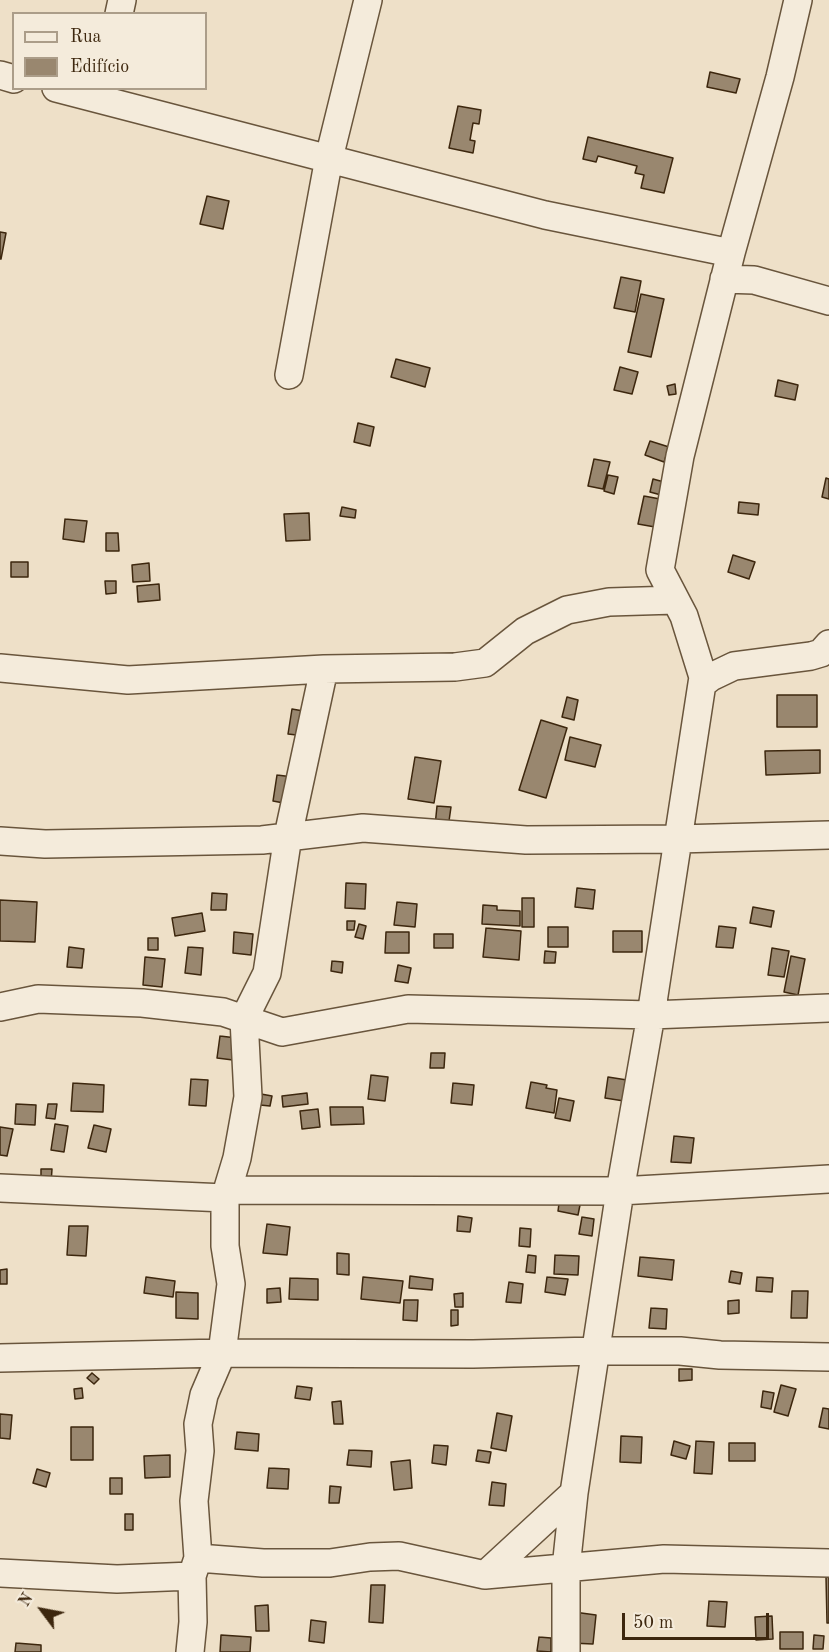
<!DOCTYPE html>
<meta charset="utf-8">
<style>
body{margin:0}
#map{position:relative;width:829px;height:1652px;overflow:hidden;background:#eee0c8;font-family:"Old Standard TT",serif}
canvas{display:block}
.legend{position:absolute;left:12px;top:12px;width:195px;height:78px;box-sizing:border-box;background:#f4ebdb;border:2px solid #ab9d89;margin:0;padding:8px 10px;list-style:none;font-size:18px;color:#3d270e}
.legend li{display:flex;align-items:center;gap:12px;height:30px}
.legend b{width:30px;border:2px solid #ab9d89}
.north{position:absolute;left:12px;top:1580px;width:60px;height:60px;-webkit-text-stroke:4px #f4ebdb;paint-order:stroke;rotate:302deg;font-size:16px;font-weight:700;line-height:24px;text-align:center;color:#3d270e}
.north::after{content:'';display:block;margin:auto;width:21px;height:27px;background:#3d270e;clip-path:polygon(50% 0,100% 100%,50% 72%,0 100%)}
.scale{position:absolute;left:622px;top:1613px;width:147px;height:27px;box-sizing:border-box;border:3px solid #3d270e;border-top:0;padding-left:8px;font-size:18px;line-height:21px;white-space:nowrap;color:#3d270e;-webkit-text-stroke:4px #f4ebdb;paint-order:stroke}
</style>
<div id="map">
<canvas width="829" height="1652"></canvas>
<ul class="legend">
<li><b style="height:8px;background:#f4ebdb"></b>Rua</li>
<li><b style="height:16px;background:#99876f"></b>Edifício</li>
</ul>
<div class="north">N</div>
<div class="scale">50 m</div>
</div>
<script>
const c = document.querySelector('canvas').getContext('2d');
c.lineJoin = 'round';
function fill(path, color) {
  c.fillStyle = color;
  c.fill(path, 'evenodd');
}
function poly(rows) {
  const path = new Path2D();
  for (const r of rows) {
    path.moveTo(r[0], r[1]);
    for (let i = 2; i < r.length; i += 2) path.lineTo(r[i], r[i + 1]);
  }
  return path;
}
function stroke(path, color, width, dash) {
  c.strokeStyle = color;
  c.lineWidth = width;
  c.lineCap = dash ? 'butt' : 'round';
  c.setLineDash(dash || []);
  c.stroke(path);
}
const building = poly([
 [710,72,740,79,736,93,707,87,710,72],
 [458,106,481,110,479,124,473,123,470,140,475,141,473,153,449,148,458,106],
 [588,137,673,158,664,193,641,188,644,175,635,173,637,166,598,156,596,162,583,159,588,137],
 [207,196,229,201,223,229,200,224,207,196],
 [0,232,6,233,1,259,0,259,0,232],
 [621,277,641,281,635,312,614,308,621,277],
 [641,294,664,299,651,357,628,352,641,294],
 [396,359,430,368,425,387,391,377,396,359],
 [620,367,638,372,632,394,614,390,620,367],
 [778,380,798,385,795,400,775,396,778,380],
 [675,384,676,394,669,395,667,386,675,384],
 [358,423,374,427,370,446,354,442,358,423],
 [650,441,669,447,664,462,645,455,650,441],
 [594,459,610,462,603,489,588,486,594,459],
 [608,475,618,477,614,494,604,491,608,475],
 [826,478,829,479,829,499,822,497,826,478],
 [653,479,664,482,661,495,650,492,653,479],
 [644,496,660,499,655,527,638,524,644,496],
 [739,502,759,504,758,515,738,513,739,502],
 [342,507,356,510,355,518,340,516,342,507],
 [309,513,310,540,286,541,284,514,309,513],
 [65,519,87,521,84,542,63,539,65,519],
 [106,533,118,533,119,551,106,551,106,533],
 [733,555,755,562,749,579,728,572,733,555],
 [11,562,28,562,28,577,11,577,11,562],
 [149,563,150,581,133,582,132,565,149,563],
 [105,581,116,581,116,593,106,594,105,581],
 [159,584,160,600,138,602,137,586,159,584],
 [777,695,817,695,817,727,777,727,777,695],
 [567,697,578,700,574,720,562,717,567,697],
 [292,709,309,712,305,736,288,734,292,709],
 [541,720,567,728,546,798,519,790,541,720],
 [570,737,601,745,595,767,565,760,570,737],
 [820,750,820,773,766,775,765,751,820,750],
 [415,757,441,761,434,803,408,799,415,757],
 [277,775,293,777,289,804,273,801,277,775],
 [437,806,451,807,448,828,435,826,437,806],
 [346,883,366,884,365,909,345,908,346,883],
 [577,888,595,890,593,909,575,907,577,888],
 [212,893,227,894,226,910,211,910,212,893],
 [522,898,534,898,534,927,522,927,522,898],
 [0,900,37,902,35,942,0,941,0,900],
 [397,902,417,904,415,927,394,925,397,902],
 [483,905,497,906,497,910,520,911,520,926,482,924,483,905],
 [753,907,774,911,771,927,750,923,753,907],
 [202,913,205,931,175,936,172,918,202,913],
 [347,921,355,921,354,930,347,930,347,921],
 [359,924,366,926,363,939,355,937,359,924],
 [719,926,736,928,733,948,716,947,719,926],
 [548,927,568,927,568,947,548,947,548,927],
 [486,928,521,931,519,960,483,957,486,928],
 [613,931,642,931,642,952,613,952,613,931],
 [234,932,253,934,251,955,233,953,234,932],
 [386,932,409,932,409,953,385,953,386,932],
 [434,934,453,934,453,948,434,948,434,934],
 [148,938,158,938,158,950,148,950,148,938],
 [69,947,84,949,82,968,67,967,69,947],
 [188,947,203,948,201,975,185,973,188,947],
 [772,948,789,951,784,977,768,975,772,948],
 [545,951,556,952,555,963,544,963,545,951],
 [791,956,805,959,798,995,784,992,791,956],
 [145,957,165,959,162,987,143,985,145,957],
 [332,961,343,962,342,973,331,971,332,961],
 [398,965,411,968,408,983,395,981,398,965],
 [220,1036,245,1039,241,1061,217,1058,220,1036],
 [431,1053,445,1053,444,1068,430,1068,431,1053],
 [371,1075,388,1077,385,1101,368,1099,371,1075],
 [608,1077,627,1080,624,1101,605,1098,608,1077],
 [191,1079,208,1080,206,1106,189,1105,191,1079],
 [531,1082,547,1085,546,1088,557,1090,554,1113,526,1108,531,1082],
 [73,1083,104,1085,103,1112,71,1111,73,1083],
 [453,1083,474,1085,472,1105,451,1103,453,1083],
 [307,1093,308,1104,283,1107,282,1096,307,1093],
 [261,1094,272,1096,270,1106,260,1105,261,1094],
 [559,1098,574,1101,570,1121,555,1118,559,1098],
 [16,1104,36,1105,35,1125,15,1124,16,1104],
 [48,1104,57,1104,55,1119,46,1118,48,1104],
 [330,1107,363,1107,364,1124,331,1125,330,1107],
 [318,1109,320,1127,302,1129,300,1111,318,1109],
 [55,1124,68,1126,64,1152,51,1150,55,1124],
 [94,1125,111,1129,106,1152,88,1148,94,1125],
 [0,1127,13,1129,7,1156,0,1155,0,1127],
 [674,1136,694,1138,691,1163,671,1162,674,1136],
 [41,1169,52,1169,51,1184,41,1184,41,1169],
 [560,1196,581,1200,578,1215,558,1211,560,1196],
 [458,1216,472,1218,470,1232,457,1231,458,1216],
 [582,1217,594,1219,592,1236,579,1234,582,1217],
 [267,1224,290,1227,287,1255,263,1253,267,1224],
 [69,1226,88,1226,86,1256,67,1255,69,1226],
 [520,1228,531,1229,530,1247,519,1246,520,1228],
 [337,1253,349,1254,349,1275,337,1274,337,1253],
 [528,1255,536,1256,535,1273,526,1272,528,1255],
 [555,1255,579,1256,578,1275,554,1274,555,1255],
 [640,1257,674,1260,672,1280,638,1276,640,1257],
 [7,1269,7,1284,0,1284,0,1270,7,1269],
 [731,1271,742,1273,740,1284,729,1282,731,1271],
 [410,1276,433,1279,432,1290,409,1288,410,1276],
 [146,1277,175,1281,173,1297,144,1293,146,1277],
 [363,1277,403,1281,400,1303,361,1299,363,1277],
 [547,1277,568,1279,565,1295,545,1292,547,1277],
 [757,1277,773,1278,772,1292,756,1291,757,1277],
 [290,1278,318,1279,318,1300,289,1299,290,1278],
 [509,1282,523,1284,521,1303,506,1302,509,1282],
 [280,1288,281,1302,267,1303,267,1289,280,1288],
 [792,1291,808,1291,807,1318,791,1318,792,1291],
 [176,1292,198,1293,198,1319,176,1318,176,1292],
 [463,1293,463,1307,455,1307,454,1294,463,1293],
 [404,1300,418,1300,417,1321,403,1320,404,1300],
 [739,1300,739,1313,728,1314,728,1301,739,1300],
 [651,1308,667,1309,666,1329,649,1328,651,1308],
 [451,1310,458,1310,458,1325,451,1326,451,1310],
 [679,1369,692,1369,692,1380,679,1381,679,1369],
 [92,1373,99,1379,94,1384,87,1378,92,1373],
 [781,1385,796,1389,788,1416,774,1412,781,1385],
 [297,1386,312,1388,310,1400,295,1398,297,1386],
 [82,1388,83,1398,75,1399,74,1389,82,1388],
 [763,1391,774,1393,771,1409,761,1407,763,1391],
 [341,1401,343,1424,334,1424,332,1402,341,1401],
 [823,1408,829,1409,829,1429,819,1427,823,1408],
 [497,1413,512,1416,506,1451,491,1448,497,1413],
 [0,1414,12,1415,10,1439,0,1438,0,1414],
 [71,1427,93,1427,93,1460,71,1460,71,1427],
 [237,1432,259,1434,258,1451,235,1449,237,1432],
 [621,1436,642,1437,641,1463,620,1462,621,1436],
 [674,1441,690,1446,686,1459,671,1455,674,1441],
 [696,1441,714,1442,712,1474,694,1473,696,1441],
 [729,1443,755,1443,755,1461,729,1461,729,1443],
 [434,1445,448,1446,446,1465,432,1463,434,1445],
 [349,1450,372,1451,371,1467,347,1465,349,1450],
 [478,1450,491,1452,489,1463,476,1461,478,1450],
 [170,1455,170,1477,145,1478,144,1456,170,1455],
 [410,1460,412,1488,394,1490,391,1462,410,1460],
 [269,1468,289,1469,288,1489,267,1488,269,1468],
 [37,1469,50,1473,46,1487,33,1483,37,1469],
 [110,1478,122,1478,122,1494,110,1494,110,1478],
 [492,1482,506,1484,504,1506,489,1505,492,1482],
 [330,1486,341,1487,339,1503,329,1503,330,1486],
 [125,1514,133,1514,133,1530,125,1530,125,1514],
 [826,1577,829,1577,829,1623,827,1623,826,1577],
 [371,1585,385,1585,383,1623,369,1622,371,1585],
 [709,1601,727,1602,725,1627,707,1626,709,1601],
 [268,1605,269,1631,256,1631,255,1606,268,1605],
 [574,1612,596,1615,593,1644,571,1643,574,1612],
 [772,1616,773,1639,756,1640,755,1617,772,1616],
 [311,1620,326,1622,324,1643,309,1641,311,1620],
 [780,1632,803,1632,803,1649,780,1649,780,1632],
 [221,1635,251,1637,250,1652,220,1652,221,1635],
 [814,1635,824,1636,823,1649,813,1649,814,1635],
 [539,1637,551,1638,551,1652,537,1651,539,1637],
 [16,1643,41,1645,41,1652,15,1652,16,1643]
]);
fill(building, '#99876f');
stroke(building, '#3d270e', 1.5);
const minor = poly([
 [119,14,122,0],
 [0,75,14,79],
 [56,88,545,215,731,253],
 [724,279,754,280,829,301],
 [289,375,329,158,368,0],
 [0,668,128,680,324,669,455,667,485,663,525,631,567,610,609,602,675,600],
 [702,684,711,677,734,666,811,656,821,653,829,644],
 [0,841,45,844,262,840,363,828,526,840,677,839,829,835],
 [0,1007,38,999,142,1003,223,1012,282,1032,408,1009,651,1015,829,1008],
 [0,1188,225,1198],
 [228,1190,620,1191,829,1179],
 [0,1358,222,1353,473,1354,595,1351,680,1351,720,1355,829,1357],
 [198,1558,263,1563,330,1563,370,1557,399,1556,485,1575,664,1559,829,1563],
 [0,1573,117,1579,192,1576],
 [485,1575,574,1493],
 [190,1652,193,1622,192,1576,198,1558,194,1501,200,1451,198,1424,204,1395,222,1353,231,1284,225,1246,225,1198,237,1158,248,1097,244,1019,267,973,288,836,324,669],
 [566,1652,566,1568,574,1493,620,1191,651,1015,703,677,684,616,660,570,680,456,731,253,780,77,798,0]
]);
stroke(minor, '#69553c', 30);
stroke(minor, '#f4ebdb', 27);
</script>
